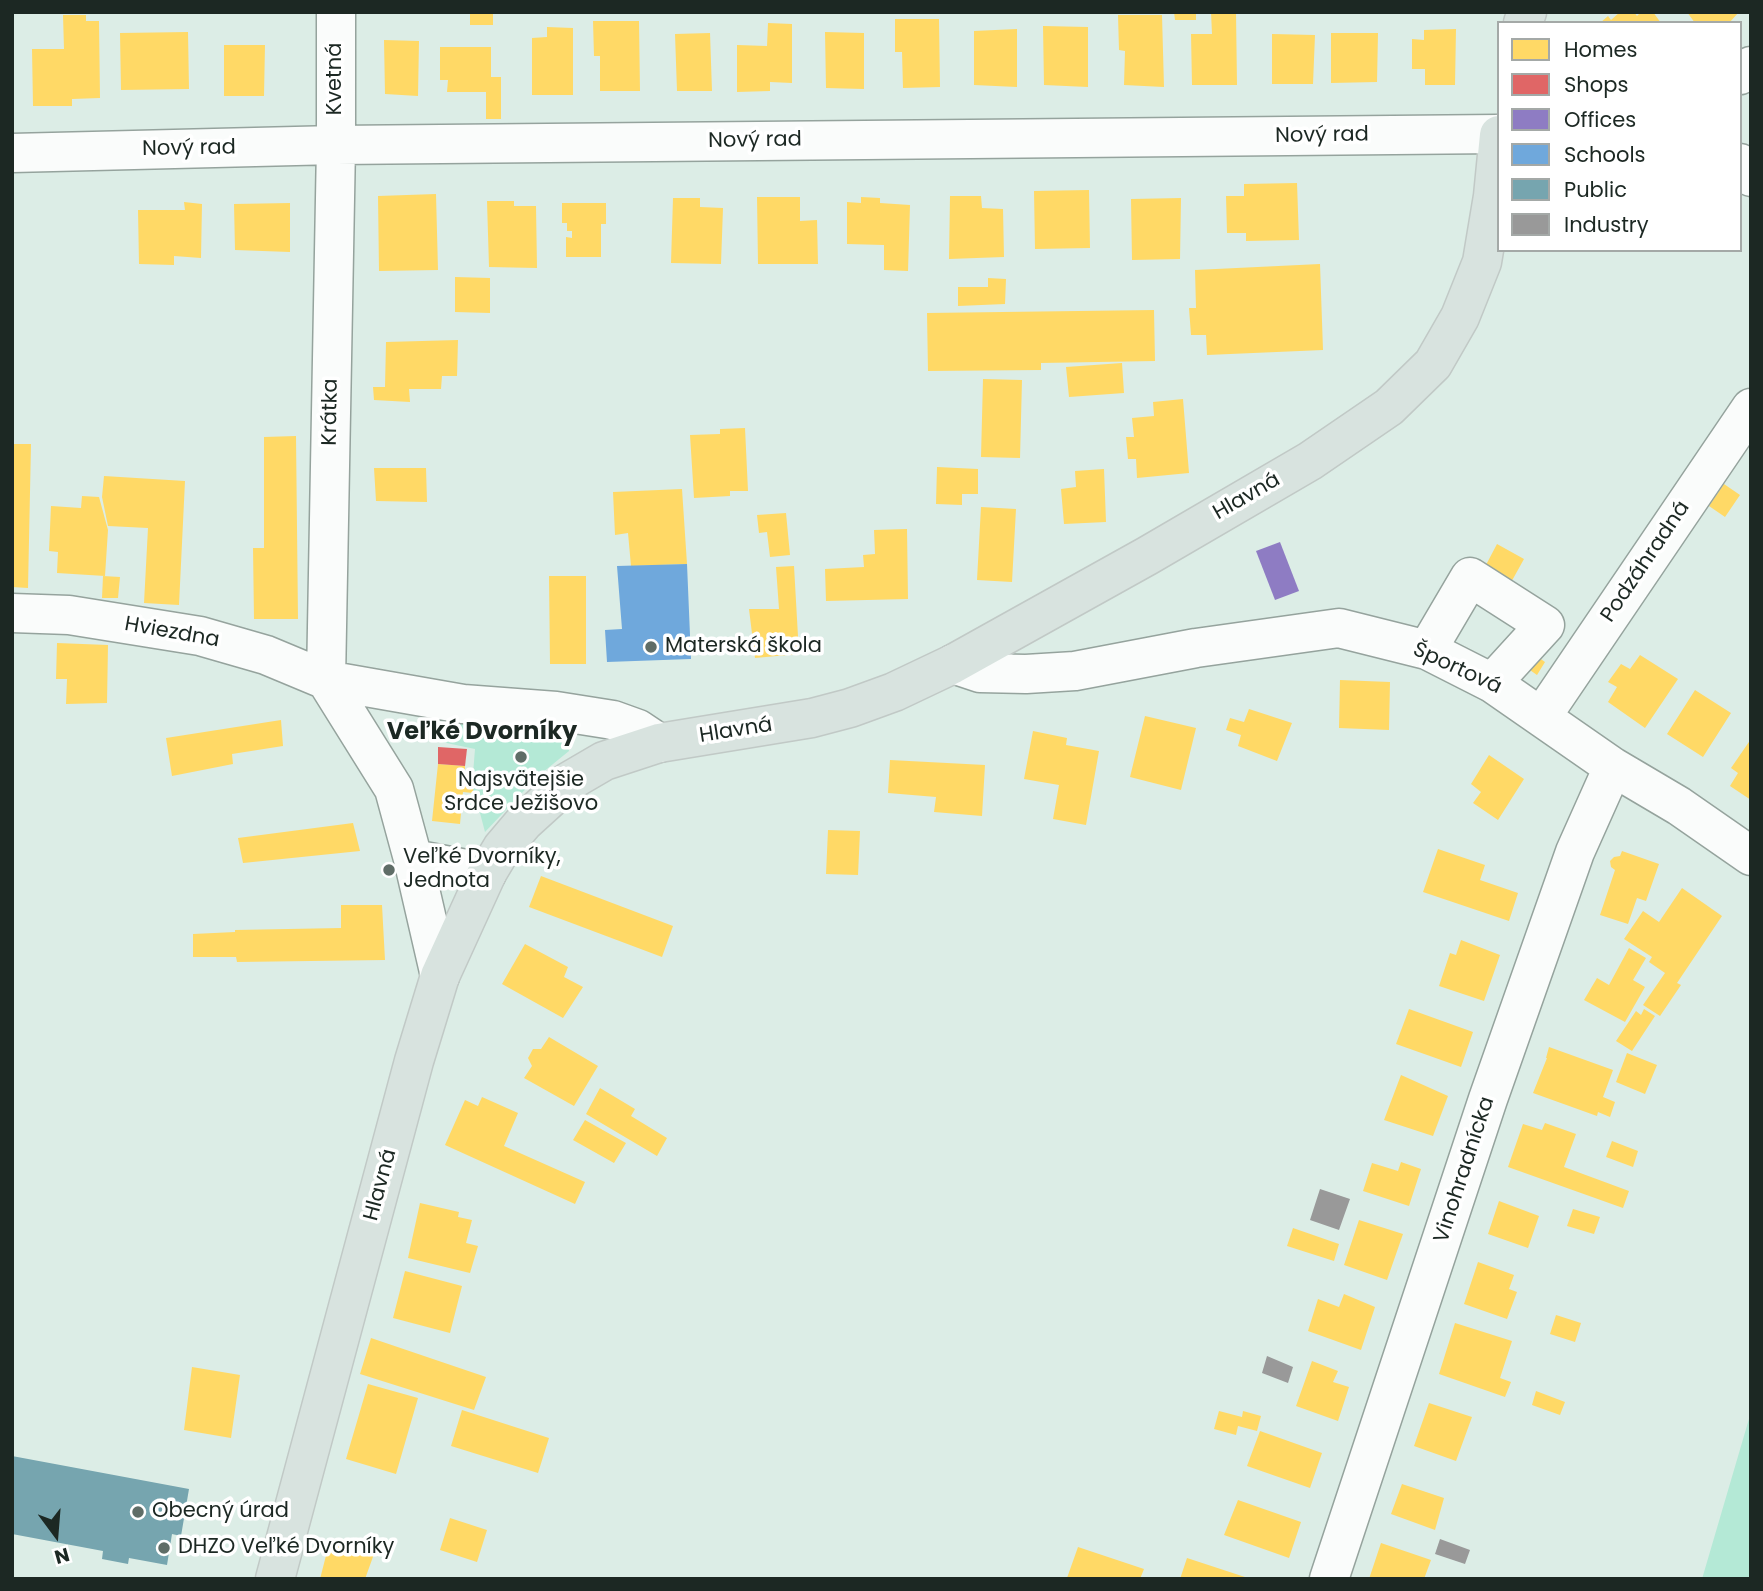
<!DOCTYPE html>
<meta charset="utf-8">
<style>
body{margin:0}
#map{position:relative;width:1763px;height:1591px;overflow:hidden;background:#dcede6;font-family:Poppins,sans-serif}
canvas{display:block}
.frame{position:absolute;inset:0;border:14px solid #1c2823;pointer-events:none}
.legend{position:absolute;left:1497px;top:21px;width:245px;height:231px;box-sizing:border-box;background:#fff;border:2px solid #a4a9a7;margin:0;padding:9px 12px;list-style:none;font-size:21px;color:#1c2823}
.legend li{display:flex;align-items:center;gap:14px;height:35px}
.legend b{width:35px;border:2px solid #a4a9a7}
.north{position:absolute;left:21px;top:1500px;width:70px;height:70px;-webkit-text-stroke:5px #fff;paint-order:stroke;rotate:164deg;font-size:19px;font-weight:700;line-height:28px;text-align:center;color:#1c2823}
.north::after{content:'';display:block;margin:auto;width:24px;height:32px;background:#1c2823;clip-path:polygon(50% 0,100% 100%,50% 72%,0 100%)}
</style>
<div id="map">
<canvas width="1763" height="1591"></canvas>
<div class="frame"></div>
<ul class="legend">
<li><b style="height:19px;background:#ffd966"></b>Homes</li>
<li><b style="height:19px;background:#e06666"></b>Shops</li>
<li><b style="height:19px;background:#8e7cc3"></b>Offices</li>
<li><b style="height:19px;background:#6fa8dc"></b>Schools</li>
<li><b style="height:19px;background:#76a5af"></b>Public</li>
<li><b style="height:19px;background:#999"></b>Industry</li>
</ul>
<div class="north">N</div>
</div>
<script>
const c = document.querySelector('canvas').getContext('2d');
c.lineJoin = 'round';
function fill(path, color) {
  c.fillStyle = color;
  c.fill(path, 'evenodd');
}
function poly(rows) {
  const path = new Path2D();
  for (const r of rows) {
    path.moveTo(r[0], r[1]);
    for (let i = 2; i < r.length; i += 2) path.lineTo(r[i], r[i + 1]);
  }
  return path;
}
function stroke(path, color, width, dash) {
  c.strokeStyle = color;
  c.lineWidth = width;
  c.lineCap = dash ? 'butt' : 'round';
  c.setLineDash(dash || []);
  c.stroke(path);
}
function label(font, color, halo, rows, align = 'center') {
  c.font = font + ' Poppins,sans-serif';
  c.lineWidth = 7;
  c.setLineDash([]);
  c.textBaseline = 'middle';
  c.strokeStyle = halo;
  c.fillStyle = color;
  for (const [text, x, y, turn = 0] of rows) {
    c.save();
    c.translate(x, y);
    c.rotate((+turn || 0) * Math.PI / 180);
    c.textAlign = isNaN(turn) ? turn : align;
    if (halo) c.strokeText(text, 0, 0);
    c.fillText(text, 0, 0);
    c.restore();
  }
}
fill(poly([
 [472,720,567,731,569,751,537,777,485,832,480,813,470,811,475,749,437,741,448,729],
 [1751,1412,1751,1579,1702,1579]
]), '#b4e9d6');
fill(poly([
 [470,12,493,12,493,25,470,25],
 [1174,12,1196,12,1196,20,1175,20],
 [1211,12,1236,12,1237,85,1192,85,1191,34,1212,34],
 [1620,12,1634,12,1637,16,1641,12,1653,12,1661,23,1600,23,1608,16,1611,20],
 [1687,12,1739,12,1729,23,1695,23],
 [63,15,86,15,86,21,99,21,100,98,72,99,72,106,33,106,32,49,64,49],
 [1118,15,1162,15,1164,87,1124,85,1125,51,1119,50],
 [895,19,939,19,940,87,903,88,902,52,895,52],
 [593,21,639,21,640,91,600,91,600,56,594,56],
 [768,23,792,24,792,83,770,82,770,91,737,92,737,45,767,46],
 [1043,26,1088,27,1088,87,1044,85],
 [547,27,573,28,573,95,532,95,532,38,547,37],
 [1017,29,1017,87,974,85,974,31],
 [1456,29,1455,85,1425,85,1425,69,1412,69,1412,39,1424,40,1424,30],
 [188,32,189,89,121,90,120,33],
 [825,32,864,33,864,89,826,88],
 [710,33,712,91,677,91,675,34],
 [1331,33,1378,33,1377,82,1331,83],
 [1272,34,1315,35,1313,84,1272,84],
 [384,40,419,41,418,96,385,94],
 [224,45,265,45,264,96,224,96],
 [440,47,491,47,491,77,501,77,501,119,486,119,486,92,447,92,448,80,440,80],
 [1297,183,1299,240,1246,241,1246,233,1227,233,1226,196,1244,196,1244,184],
 [1089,190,1090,248,1035,249,1034,191],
 [436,194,438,270,379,271,378,196],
 [950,196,981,196,982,208,1003,209,1004,257,949,259],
 [757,197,800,197,800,221,817,220,818,264,758,264],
 [861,197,880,198,880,203,910,205,908,271,884,270,884,245,847,244,847,202,861,203],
 [673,198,700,198,700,207,723,208,721,264,671,263],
 [1181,198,1180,259,1132,260,1131,199],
 [487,201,514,201,514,206,536,206,537,268,489,267],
 [184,202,202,204,201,258,174,256,174,265,139,264,138,210,185,210],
 [290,203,290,252,235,250,234,204],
 [562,203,606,203,606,224,601,224,601,257,566,257,566,237,572,238,572,231,567,231,567,223,562,223],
 [1320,264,1323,350,1207,355,1206,335,1191,335,1189,308,1196,308,1195,270],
 [455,277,490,278,490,313,455,312],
 [988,278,1006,279,1005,304,958,306,958,287,988,287],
 [1154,310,1155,361,1041,363,1041,370,928,371,927,313],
 [458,340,457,376,442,376,441,389,409,389,410,402,374,400,373,387,385,387,386,342],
 [1122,363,1124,393,1069,397,1066,367],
 [983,379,1022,380,1020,458,981,457],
 [1183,399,1189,473,1137,478,1136,459,1128,459,1126,437,1134,437,1132,418,1154,416,1153,402],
 [745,428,748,491,730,491,730,496,694,498,690,435,720,434,720,429],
 [296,436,298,619,254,619,253,548,264,548,264,437],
 [12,444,31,444,28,588,12,587],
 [937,467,978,469,978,494,962,494,962,505,936,504],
 [374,468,426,468,427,502,376,501],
 [1104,469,1106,522,1064,524,1061,489,1076,487,1075,471],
 [104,476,185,481,179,605,144,603,148,528,108,526,102,497],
 [1724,484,1740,495,1725,517,1709,506],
 [682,489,687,564,631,566,628,533,615,535,613,492],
 [82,496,99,497,108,530,105,576,57,573,58,552,49,551,51,506,81,508],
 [981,507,1016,509,1012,582,977,580],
 [786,513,790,555,770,557,767,532,759,533,757,515],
 [907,529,908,599,826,601,825,569,864,567,863,555,875,554,874,530],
 [1497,544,1524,559,1494,613,1468,599],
 [794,566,799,654,755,658,749,609,779,609,776,567],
 [103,576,120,577,118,598,102,598],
 [549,576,586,576,586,664,550,664],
 [57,643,108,645,107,703,66,704,67,679,56,679],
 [1535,655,1545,662,1537,675,1527,668],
 [1640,655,1678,679,1645,728,1608,702,1617,687,1608,682,1621,664,1630,669],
 [1340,680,1390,682,1389,730,1339,728],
 [1695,690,1731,713,1703,757,1667,734],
 [1249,709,1292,723,1277,761,1238,746,1241,735,1226,730,1230,718,1244,722],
 [1145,716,1196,728,1181,790,1130,777],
 [281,720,283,746,232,754,233,764,172,776,166,738],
 [1033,731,1067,738,1066,745,1099,751,1086,825,1053,819,1059,785,1024,779],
 [1751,739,1751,800,1730,786,1738,773,1731,768],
 [1489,755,1524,779,1498,820,1473,803,1481,792,1471,784],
 [890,760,985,765,982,816,934,812,936,797,888,793],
 [438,764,465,766,465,772,474,773,473,793,463,792,460,824,432,821],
 [353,823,360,851,243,863,238,838],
 [828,830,860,831,858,875,826,874],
 [1438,849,1485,865,1480,880,1518,893,1509,921,1423,892],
 [1622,851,1659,864,1646,901,1637,898,1628,924,1600,915,1615,870,1611,867,1610,861,1614,857,1620,856],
 [541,876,673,926,662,957,529,907],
 [1682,888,1722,916,1677,983,1681,985,1660,1016,1643,1005,1665,973,1649,962,1652,957,1624,939,1643,911,1659,922],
 [341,905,382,905,385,960,237,962,236,957,193,957,193,934,235,932,235,930,341,928],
 [1461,940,1500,955,1484,1001,1439,986,1450,953,1456,955],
 [525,944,568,967,564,977,583,987,563,1018,502,984],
 [1629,948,1646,958,1633,980,1645,987,1625,1022,1584,1000,1597,978,1609,985],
 [1409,1009,1473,1032,1461,1067,1396,1044],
 [1644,1009,1655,1016,1632,1051,1616,1041,1636,1011,1641,1015],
 [549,1037,598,1066,574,1106,524,1078,532,1066,528,1058,533,1049,541,1049],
 [1549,1047,1613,1070,1603,1097,1615,1102,1610,1117,1598,1112,1597,1116,1533,1093,1547,1058,1546,1058],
 [1627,1053,1657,1065,1645,1094,1616,1082],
 [1401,1075,1448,1096,1433,1136,1384,1120],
 [600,1088,635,1109,631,1116,667,1138,657,1156,586,1114],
 [482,1097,518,1113,504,1146,585,1182,575,1204,445,1145,465,1100,478,1106],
 [585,1120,626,1143,614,1163,573,1140],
 [1545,1123,1576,1134,1564,1167,1629,1191,1623,1208,1508,1167,1523,1124,1542,1130],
 [1612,1141,1638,1151,1633,1167,1606,1157],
 [1401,1162,1421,1169,1409,1206,1363,1191,1372,1163,1398,1171],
 [1499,1201,1539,1216,1528,1248,1488,1234],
 [420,1203,459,1212,458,1217,472,1220,466,1243,478,1246,470,1273,408,1258],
 [1573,1209,1600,1217,1594,1234,1567,1226],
 [1359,1220,1403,1234,1387,1280,1344,1265],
 [1293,1228,1339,1244,1334,1261,1287,1246],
 [1478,1262,1514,1275,1509,1289,1517,1292,1507,1319,1464,1304],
 [405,1271,462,1286,450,1333,393,1318],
 [1344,1294,1375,1307,1361,1350,1308,1331,1318,1299,1339,1307],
 [1556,1315,1581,1323,1575,1342,1550,1334],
 [1455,1323,1512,1341,1500,1378,1511,1382,1505,1397,1439,1374],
 [371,1338,486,1377,474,1410,360,1374],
 [1312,1361,1338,1371,1333,1382,1349,1387,1338,1421,1296,1406],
 [192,1367,240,1375,231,1438,184,1430],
 [368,1384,418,1398,396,1474,346,1459],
 [1536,1391,1565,1402,1560,1415,1532,1405],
 [1429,1403,1472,1417,1456,1461,1414,1446],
 [462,1410,549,1438,538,1473,451,1446],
 [1219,1411,1242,1417,1243,1411,1261,1416,1257,1431,1238,1426,1236,1435,1214,1429],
 [1260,1431,1322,1453,1310,1488,1247,1466],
 [1402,1484,1444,1498,1435,1530,1391,1514],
 [1238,1500,1301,1522,1289,1558,1224,1535],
 [450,1518,487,1530,477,1562,440,1550],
 [330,1540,374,1554,365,1579,320,1579],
 [1381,1543,1431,1560,1424,1579,1369,1579],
 [1078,1547,1144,1569,1140,1579,1067,1578],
 [1187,1558,1248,1578,1248,1579,1180,1579]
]), '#ffd966');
fill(poly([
 [438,747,467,749,465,766,438,764]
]), '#e06666');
fill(poly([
 [1280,542,1299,591,1275,600,1256,551]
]), '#8e7cc3');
fill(poly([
 [687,564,691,659,607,662,605,630,622,629,617,566]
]), '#6fa8dc');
fill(poly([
 [12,1456,189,1489,181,1536,172,1534,167,1565,129,1558,128,1564,102,1559,103,1551,12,1534]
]), '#76a5af');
fill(poly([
 [1320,1189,1350,1199,1339,1230,1310,1220],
 [1267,1356,1293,1367,1288,1383,1262,1373],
 [1440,1539,1470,1550,1465,1564,1435,1554]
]), '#999');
const minor = poly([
 [1740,75,1751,66],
 [12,153,336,145,1499,134],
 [1740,163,1751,177],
 [12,613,69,615,200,636,266,655,326,680,463,704,556,711,613,720,638,729,659,743],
 [1427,650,1470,577,1545,625,1492,683],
 [953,664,980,673,1026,674,1075,671,1196,648,1339,628,1427,650,1492,683,1613,767,1679,806,1751,856],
 [326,680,336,145,336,12],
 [326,680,394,789,413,859,440,976],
 [1542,716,1751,408],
 [413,859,487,873],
 [1329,1579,1488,1099,1575,852,1613,767]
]);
const major = poly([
 [1523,23,1527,12],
 [275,1579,414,1061,440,976,487,873,502,848,524,822,568,782,604,761,659,743,812,718,850,708,894,692,953,664,1147,556,1310,461,1389,407,1433,364,1460,317,1482,262,1493,196,1499,135]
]);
stroke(minor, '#95a39d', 41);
stroke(major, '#c1c9c6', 41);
stroke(minor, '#fafcfb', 38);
stroke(major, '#d8e3df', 38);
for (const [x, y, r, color] of [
 [651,647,7,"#5f6d67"],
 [521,757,7,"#5f6d67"],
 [389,870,7,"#5f6d67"],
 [138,1512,7,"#5f6d67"],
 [164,1548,7,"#5f6d67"]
]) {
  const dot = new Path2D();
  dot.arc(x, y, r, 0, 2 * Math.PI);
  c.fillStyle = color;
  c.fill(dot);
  stroke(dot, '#fff', 2.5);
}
label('21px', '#1c2823', '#fff', [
 ["Kvetná",336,79,-90],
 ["Nový rad",1322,136,-1],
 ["Nový rad",755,141,-1],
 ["Nový rad",189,149,-1],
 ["Krátka",331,412,-89],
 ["Hlavná",1247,497,-30],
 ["Podzáhradná",1646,562,-56],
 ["Hviezdna",172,633,10],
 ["Športová",1457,669,25],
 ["Hlavná",736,731,-9],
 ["Vinohradnícka",1465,1170,-72],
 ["Hlavná",381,1185,-75]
]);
label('21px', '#1c2823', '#fff', [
 ["Materská škola",665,647],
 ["Najsvätejšie",521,781,"center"],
 ["Srdce Ježišovo",521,805,"center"],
 ["Veľké Dvorníky,",403,858],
 ["Jednota",403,882],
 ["Obecný úrad",152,1512],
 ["DHZO Veľké Dvorníky",178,1548]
], 'left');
label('bold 24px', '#1c2823', '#fff', [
 ["Veľké Dvorníky",482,733]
]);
</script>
